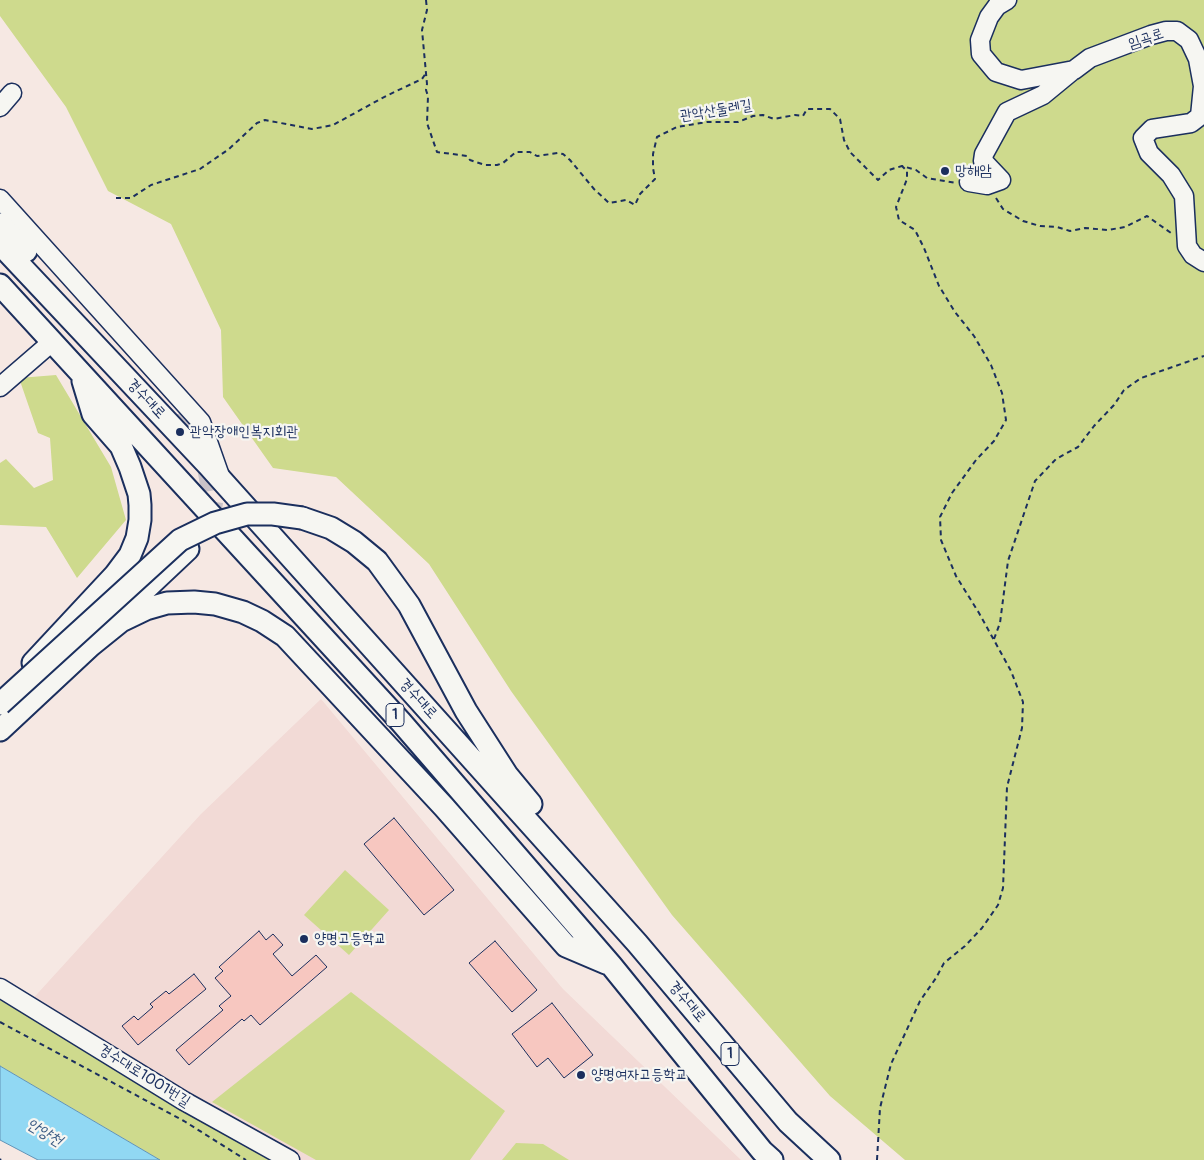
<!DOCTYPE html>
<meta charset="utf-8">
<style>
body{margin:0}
canvas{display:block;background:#f6e8e3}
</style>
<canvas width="1204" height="1160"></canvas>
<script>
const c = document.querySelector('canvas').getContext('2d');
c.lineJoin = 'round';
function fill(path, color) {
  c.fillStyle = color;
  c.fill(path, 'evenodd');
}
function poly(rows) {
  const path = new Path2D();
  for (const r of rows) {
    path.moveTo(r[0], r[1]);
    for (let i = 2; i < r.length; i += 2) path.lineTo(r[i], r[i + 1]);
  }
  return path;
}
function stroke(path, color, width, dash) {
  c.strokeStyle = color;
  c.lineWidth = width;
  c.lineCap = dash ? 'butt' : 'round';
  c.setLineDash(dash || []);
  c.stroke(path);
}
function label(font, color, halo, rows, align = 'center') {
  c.font = font + ' Pangolin,"Poor Story",sans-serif';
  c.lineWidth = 4.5;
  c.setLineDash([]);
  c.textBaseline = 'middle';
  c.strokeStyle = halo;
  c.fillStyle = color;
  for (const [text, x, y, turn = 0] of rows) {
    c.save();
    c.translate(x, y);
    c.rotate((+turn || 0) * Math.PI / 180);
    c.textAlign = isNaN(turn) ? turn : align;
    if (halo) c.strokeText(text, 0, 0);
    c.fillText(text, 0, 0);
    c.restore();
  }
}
fill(poly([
 [321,699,563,989,741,1160,290,1160,28,1004,201,814]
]), '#f2dad6');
fill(poly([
 [0,0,1204,0,1204,1160,905,1160,830,1096,672,915,511,691,429,564,336,477,273,468,223,397,221,330,171,224,108,191,66,107,0,16],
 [56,375,111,467,126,520,77,578,46,527,0,525,0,463,6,459,34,488,53,480,50,438,38,433,19,378],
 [345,870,389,910,349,955,304,915],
 [351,992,505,1111,470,1160,316,1160,212,1102],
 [0,1000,277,1160,160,1160,0,1066],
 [516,1143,543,1144,569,1160,502,1160]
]), '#ceda8d');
const water = poly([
 [0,1066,160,1160,38,1160,0,1140,0,1066]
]);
fill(water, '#91d8f3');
stroke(water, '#6294b7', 1);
const building = poly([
 [394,818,454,890,424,915,364,844,394,818],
 [259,931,266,940,273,934,283,945,273,954,292,976,316,955,327,967,260,1025,251,1015,244,1021,242,1019,189,1065,176,1050,223,1010,219,1006,231,996,215,978,223,971,219,967,259,931],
 [495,941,537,990,512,1012,469,963,495,941],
 [194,974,206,989,138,1045,122,1026,134,1016,138,1020,153,1007,150,1004,166,991,169,994,194,974],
 [552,1003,593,1055,564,1078,548,1058,537,1067,512,1034,552,1003]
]);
fill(building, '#f7c7c0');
stroke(building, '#1b2f5e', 1);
stroke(poly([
 [178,414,198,444,208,470,213,499,210,520,205,527]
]), '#cac3c8', 21, [21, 11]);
const minor = poly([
 [1007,0,997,6,989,17,980,40,981,54,996,72,1021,80,1074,70,1090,58,1151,35,1166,31,1177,31,1189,40,1198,59,1203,86,1200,116,1191,123,1152,129,1143,138,1149,153,1171,175,1184,196,1187,246,1193,255,1204,262],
 [0,107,12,93],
 [969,182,987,185,1001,180,983,161,984,154,1007,112,1043,95,1071,72],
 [0,199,201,422,220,476],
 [0,387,52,342],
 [0,988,184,1101,290,1160]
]);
const major = poly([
 [0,224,26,251],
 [0,244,208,465,637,943,788,1122,829,1160],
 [0,285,401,722,611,965,762,1151,772,1160],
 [302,518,331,528,354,542,377,561,409,605,466,711,507,775,531,804],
 [90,646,121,621,146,609,167,603,194,602,215,604,243,612,262,621,285,636,444,807,566,946,606,963],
 [33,663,115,575,130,555,137,538,140,520,140,505,139,494,130,467,121,446,93,414,83,381],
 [0,730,90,646,118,615,188,549]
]);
stroke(minor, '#1b2f5e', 21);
stroke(major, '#1b2f5e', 25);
stroke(poly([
 [426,0,427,10,422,30,427,84,426,90,428,96,427,123,437,152,467,156,470,160,485,165,497,165,503,163,516,152,530,152,537,156,558,153,563,154,570,160,594,189,609,203,626,200,635,205,640,194,655,179,653,168,653,154,657,137,677,127,707,122,738,122,753,116,763,115,774,119,795,115,803,116,807,109,830,109,840,119,844,140,850,152,878,180,889,170,902,166,916,170,927,178,956,183],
 [116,198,131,198,151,185,200,169,229,149,257,123,265,120,312,129,333,125,386,96,422,79,426,73],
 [996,198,1003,209,1023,221,1040,226,1057,227,1070,231,1085,228,1108,230,1125,227,1147,216,1171,233],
 [994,639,1000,623,1008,561,1035,481,1056,459,1078,447,1094,426,1114,405,1124,390,1141,378,1204,356],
 [0,1022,184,1121,246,1160],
 [0,1159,1,1160],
 [877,1160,880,1108,891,1064,903,1038,920,1001,936,978,944,963,965,946,982,928,998,905,1003,888,1007,787,1022,728,1023,702,1011,671,979,613,956,576,941,540,940,517,952,493,976,460,994,441,1006,420,1002,393,991,365,974,336,955,312,939,286,924,248,915,230,899,220,896,207,907,179,907,171,902,166]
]), '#1b2f5e', 2, [5, 4]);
stroke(minor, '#f6f6f2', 18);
stroke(major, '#f6f6f2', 21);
const majorBridge = poly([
 [0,704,180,540,215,523,247,514,273,514,302,518]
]);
stroke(majorBridge, '#1b2f5e', 25, []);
stroke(majorBridge, '#f6f6f2', 21);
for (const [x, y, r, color] of [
 [945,171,5,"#1b2f5e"],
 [180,432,5,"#1b2f5e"],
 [304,939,5,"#1b2f5e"],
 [581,1075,5,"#1b2f5e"]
]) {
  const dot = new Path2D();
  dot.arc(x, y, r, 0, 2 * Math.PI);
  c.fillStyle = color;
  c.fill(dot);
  stroke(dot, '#f6f6f2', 2);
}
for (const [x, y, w] of [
 [395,715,18],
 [730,1054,18]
]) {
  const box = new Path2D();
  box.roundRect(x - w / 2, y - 11.5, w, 23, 4);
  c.fillStyle = '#f6f6f2';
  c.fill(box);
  stroke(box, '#1b2f5e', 1);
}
label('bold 14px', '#1b2f5e', null, [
 ["1",395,715],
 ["1",730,1054]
]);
label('15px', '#1b2f5e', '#f6f6f2', [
 ["임곡로",1146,39,-18],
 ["관악산둘레길",716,111,-9],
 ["경수대로",146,399,47],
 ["경수대로",418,699,48],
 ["경수대로",687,1002,50],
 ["경수대로1001번길",144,1076,32]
]);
label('15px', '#1b2f5e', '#f6f6f2', [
 ["망해암",955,171],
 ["관악장애인복지회관",190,432],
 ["양명고등학교",314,939],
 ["양명여자고등학교",591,1075]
], 'left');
label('italic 16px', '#385983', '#f6f6f2', [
 ["안양천",44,1133,31]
]);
</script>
